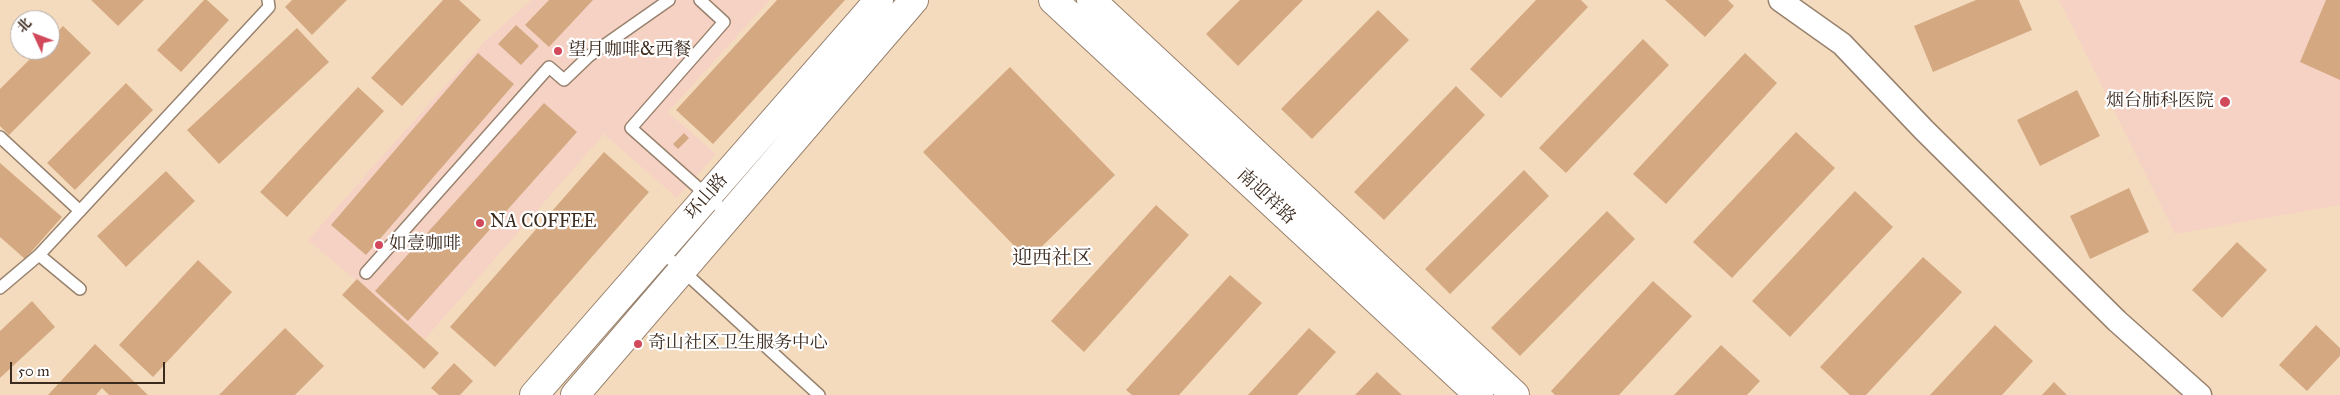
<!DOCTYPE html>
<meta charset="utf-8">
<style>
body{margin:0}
#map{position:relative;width:2340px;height:395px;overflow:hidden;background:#f5dbbe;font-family:"IM FELL Great Primer","Noto Serif SC",serif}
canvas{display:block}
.north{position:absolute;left:10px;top:10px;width:50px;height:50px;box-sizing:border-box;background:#fff;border:1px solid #b1aaa5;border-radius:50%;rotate:313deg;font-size:14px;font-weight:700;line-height:20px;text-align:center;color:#3b2a1e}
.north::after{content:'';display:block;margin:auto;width:18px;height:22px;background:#d1495b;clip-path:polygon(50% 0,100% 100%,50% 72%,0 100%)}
.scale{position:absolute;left:10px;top:362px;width:155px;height:22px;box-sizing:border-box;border:2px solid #3b2a1e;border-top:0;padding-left:6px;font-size:15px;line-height:18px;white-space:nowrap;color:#3b2a1e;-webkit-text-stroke:4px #fff;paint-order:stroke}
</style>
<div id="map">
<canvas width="2340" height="395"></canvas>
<div class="north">北</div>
<div class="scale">50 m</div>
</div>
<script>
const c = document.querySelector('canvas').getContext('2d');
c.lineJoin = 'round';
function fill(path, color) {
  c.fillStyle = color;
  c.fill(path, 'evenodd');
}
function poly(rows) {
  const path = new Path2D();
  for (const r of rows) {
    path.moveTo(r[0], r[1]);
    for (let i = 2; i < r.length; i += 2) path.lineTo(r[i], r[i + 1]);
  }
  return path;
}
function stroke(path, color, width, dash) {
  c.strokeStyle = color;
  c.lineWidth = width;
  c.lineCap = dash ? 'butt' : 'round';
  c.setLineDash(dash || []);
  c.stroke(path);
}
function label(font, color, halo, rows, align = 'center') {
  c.font = font + ' "IM FELL Great Primer","Noto Serif SC",serif';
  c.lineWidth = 4.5;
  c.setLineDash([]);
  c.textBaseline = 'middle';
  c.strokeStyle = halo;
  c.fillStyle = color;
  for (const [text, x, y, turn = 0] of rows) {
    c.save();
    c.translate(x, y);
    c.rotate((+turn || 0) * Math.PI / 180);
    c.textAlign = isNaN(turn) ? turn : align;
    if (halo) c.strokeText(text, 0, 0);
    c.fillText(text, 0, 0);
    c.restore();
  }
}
fill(poly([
 [531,0,770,0,668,112,716,154,677,198,604,134,425,339,308,240,484,42],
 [2059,0,2340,0,2340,205,2175,234]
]), '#f6d2c4');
fill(poly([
 [91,0,144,0,118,26],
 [204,0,207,0,229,20,181,72,157,50],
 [292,0,347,0,312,35,285,7],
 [443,0,459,0,481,20,402,106,371,78],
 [549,0,593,0,549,47,525,25],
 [777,0,845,0,713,144,676,110],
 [1240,0,1303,0,1238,66,1206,34],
 [1536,0,1581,0,1588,7,1501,98,1470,69],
 [1665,0,1728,0,1734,6,1705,37],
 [1976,0,2019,0,2032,30,1933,72,1914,26],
 [2326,0,2340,0,2340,80,2300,62],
 [1378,10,1409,40,1312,139,1281,109],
 [516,25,539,46,521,65,498,44],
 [63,26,91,53,9,135,0,126,0,89,39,50,50,50,50,39],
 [297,28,329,62,219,164,187,130],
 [1643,39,1669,65,1566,173,1539,148],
 [478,53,514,84,366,255,331,225],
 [1745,53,1777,83,1666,204,1633,174],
 [1010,67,1115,175,1028,260,923,152],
 [126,83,153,110,75,190,47,163],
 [1456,86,1485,115,1384,220,1354,192],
 [358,87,384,111,287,217,260,192],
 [2077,90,2100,136,2040,166,2017,120],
 [544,103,577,132,408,321,375,291],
 [1796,132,1835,168,1732,278,1693,242],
 [684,133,689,138,678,149,673,144],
 [604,152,649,192,495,367,450,327],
 [0,163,62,217,25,259,0,237],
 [1524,170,1549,196,1450,294,1425,269],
 [166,171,195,201,126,267,97,236],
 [2129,188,2149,232,2090,259,2070,216],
 [1855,191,1893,227,1790,337,1752,301],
 [1156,205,1189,235,1084,352,1051,321],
 [1607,211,1635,239,1520,356,1491,328],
 [2237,242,2267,270,2222,318,2192,290],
 [1923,257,1962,292,1866,395,1850,395,1820,367],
 [198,260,232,292,153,377,119,345],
 [1230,275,1262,303,1179,395,1132,395,1126,390],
 [357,279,439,353,424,369,342,295],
 [1653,281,1692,316,1619,395,1555,395,1551,391],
 [32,301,55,327,0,378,0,331],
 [1995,325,2033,361,2002,395,1930,395],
 [2316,325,2340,348,2340,356,2307,391,2279,365],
 [285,328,324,366,295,395,219,395],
 [1309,328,1336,352,1297,395,1248,395],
 [95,344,148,395,109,395,102,388,96,395,48,395],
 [1721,345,1760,381,1747,395,1674,395],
 [454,363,473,381,460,395,439,395,431,388],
 [1377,372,1402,395,1355,395],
 [2054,382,2067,395,2042,395]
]), '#d4a982');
const lane = poly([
 [700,0,724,22,631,128,730,216],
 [0,137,80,211],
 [660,250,819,395],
 [39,255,269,7,268,0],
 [366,273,549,67,564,80,589,56,669,0],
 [0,288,39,255,80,289]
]);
const street = poly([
 [1780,0,1842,44,1924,130,2117,321,2200,395]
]);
const secondary = poly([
 [1053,0,1479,395],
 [1091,0,1515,395],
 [534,395,879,0],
 [575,395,914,0]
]);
stroke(lane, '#98826e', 14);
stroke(street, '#98826e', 25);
stroke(secondary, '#98826e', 30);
stroke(lane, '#fff', 11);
stroke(street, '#fff', 22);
stroke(secondary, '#fff', 28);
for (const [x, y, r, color] of [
 [558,51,5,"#d1495b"],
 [2225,102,6,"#d1495b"],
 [480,223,5,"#d1495b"],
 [379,245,5,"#d1495b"],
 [638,344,5,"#d1495b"]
]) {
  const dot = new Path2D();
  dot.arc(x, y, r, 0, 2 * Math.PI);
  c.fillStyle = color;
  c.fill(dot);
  stroke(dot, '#fff', 2);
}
label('18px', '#3b2a1e', '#fff', [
 ["望月咖啡&西餐",568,51],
 ["烟台肺科医院",2214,102,"right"],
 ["NA COFFEE",490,223],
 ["如壹咖啡",389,245],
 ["奇山社区卫生服务中心",648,344]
], 'left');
label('18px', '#3b2a1e', '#fff', [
 ["环山路",707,197,-49],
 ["南迎祥路",1266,197,43]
]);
label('20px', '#3b2a1e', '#fff', [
 ["迎西社区",1052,259]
]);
</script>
